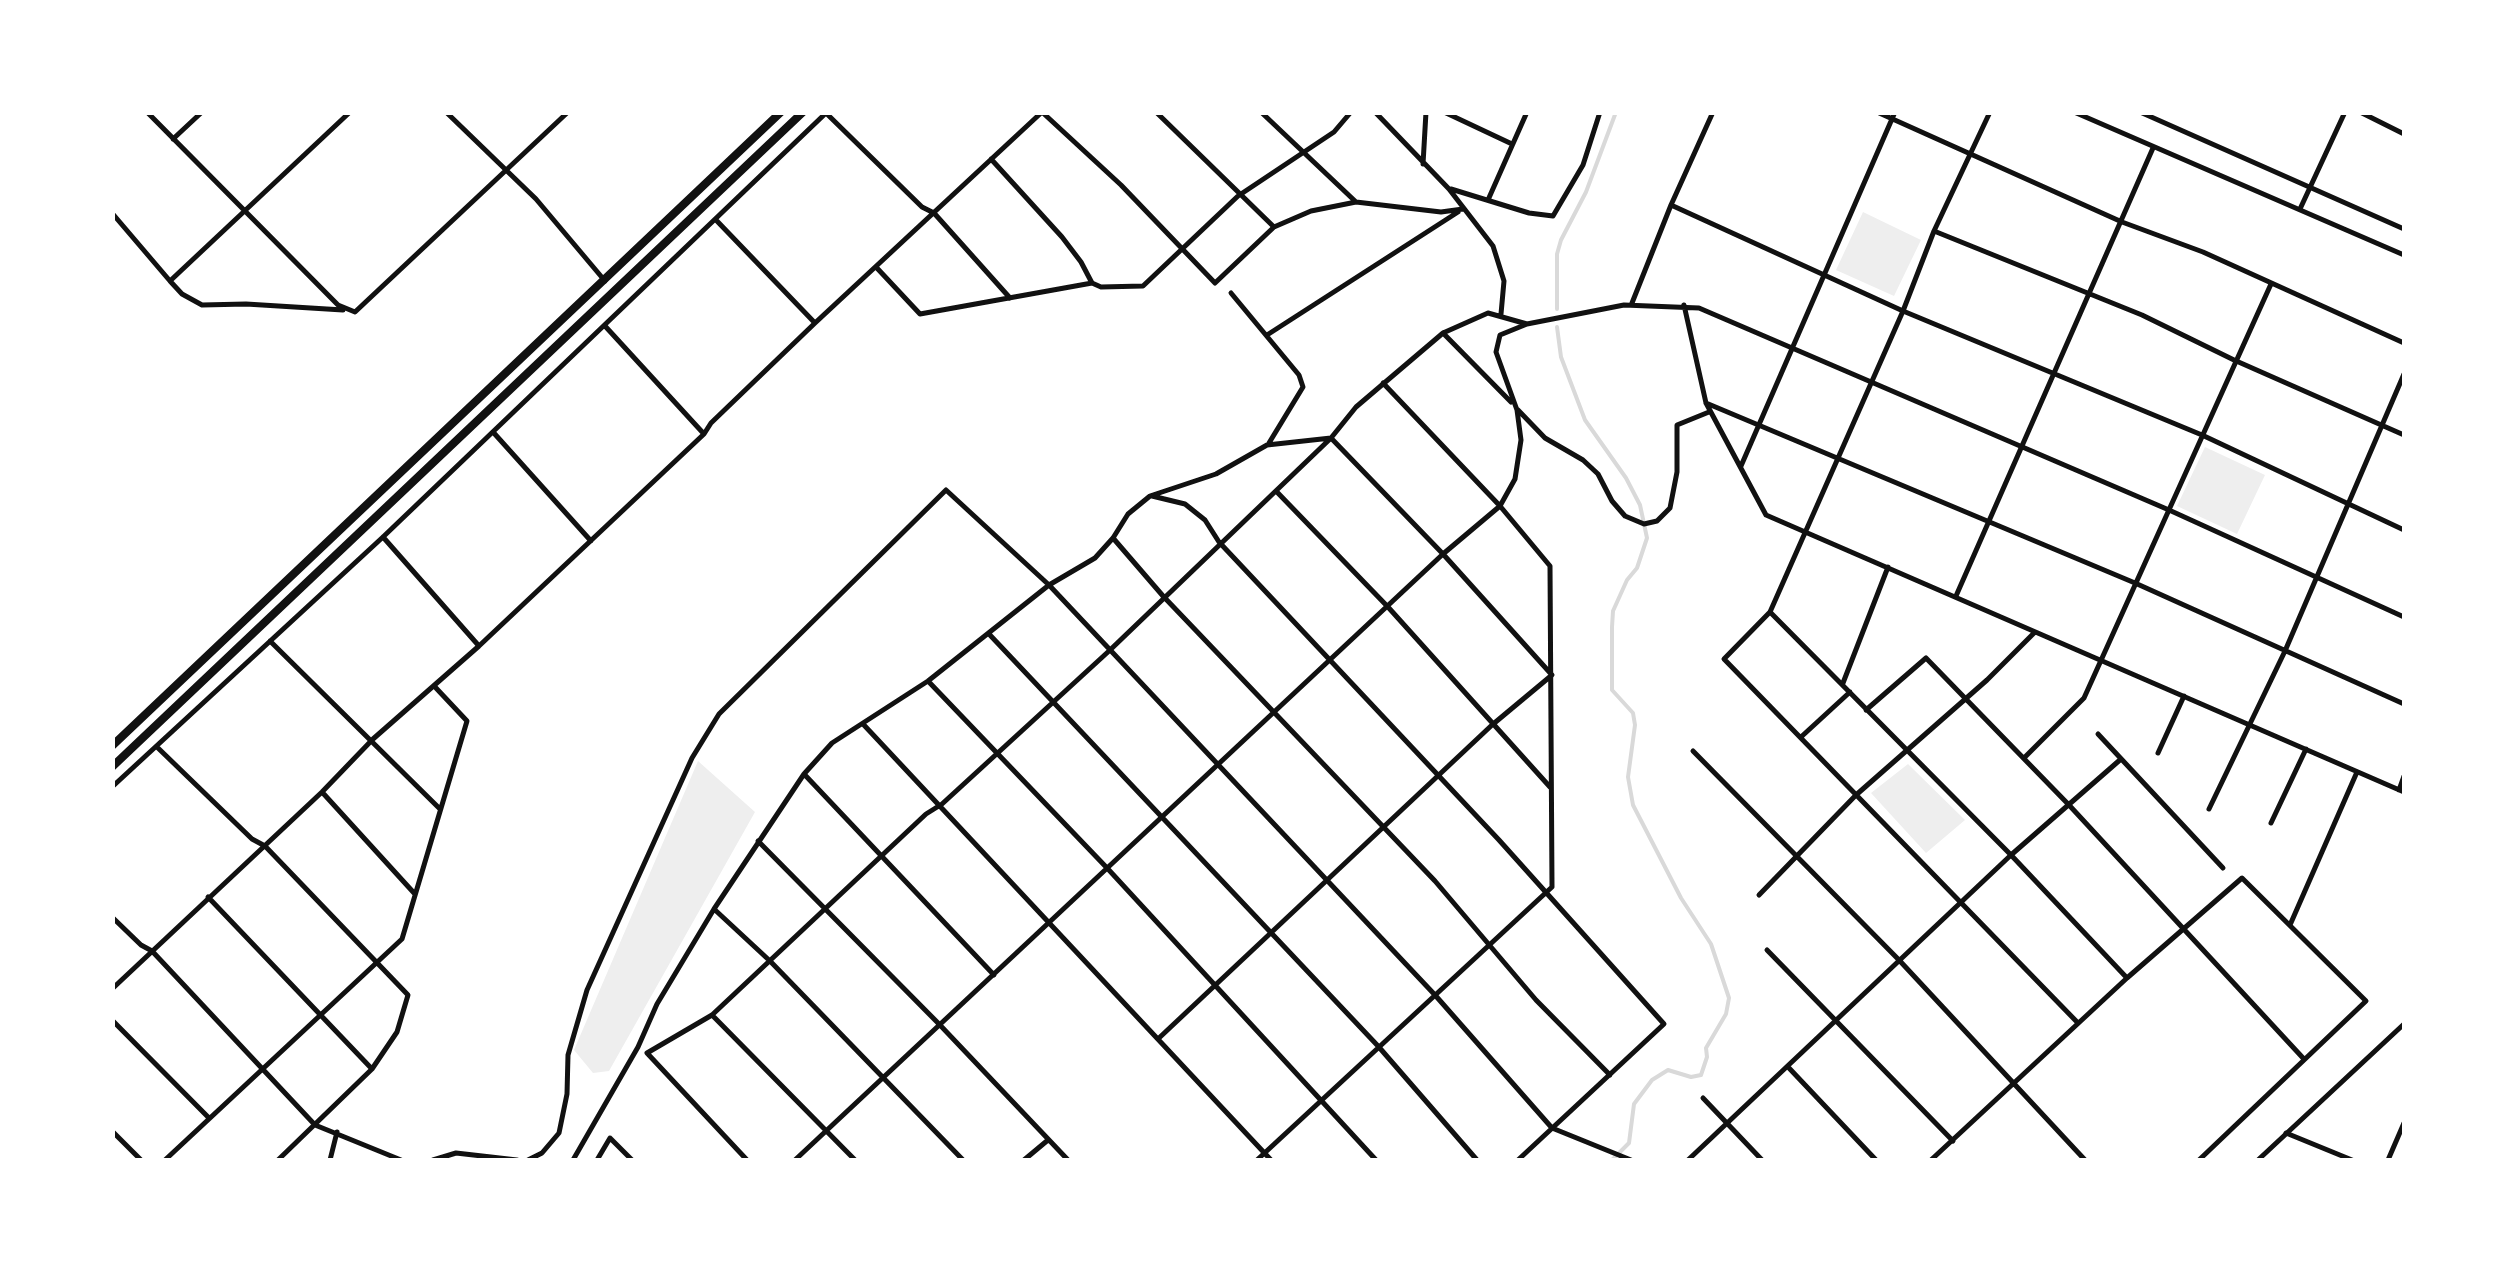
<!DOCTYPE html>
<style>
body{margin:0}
#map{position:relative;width:2517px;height:1273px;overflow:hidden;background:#fff;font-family:Overpass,sans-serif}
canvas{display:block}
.frame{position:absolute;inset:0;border:115px solid #fff;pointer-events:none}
</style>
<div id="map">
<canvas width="2517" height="1273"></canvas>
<div class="frame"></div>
</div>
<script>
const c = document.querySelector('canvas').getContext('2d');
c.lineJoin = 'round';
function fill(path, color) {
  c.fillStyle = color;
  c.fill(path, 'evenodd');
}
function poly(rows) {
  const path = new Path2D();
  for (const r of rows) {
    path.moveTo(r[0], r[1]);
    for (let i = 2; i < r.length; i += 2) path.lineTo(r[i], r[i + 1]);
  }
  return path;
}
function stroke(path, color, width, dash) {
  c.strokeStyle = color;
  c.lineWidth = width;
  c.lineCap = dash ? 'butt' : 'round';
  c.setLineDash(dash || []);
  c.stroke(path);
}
fill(poly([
 [1863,212,1921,240,1894,296,1836,270],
 [2205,447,2265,475,2237,534,2177,506],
 [698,761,755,812,609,1071,593,1073,574,1050],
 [1908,764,1965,820,1926,853,1871,793]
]), '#eee');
stroke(poly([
 [1557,309,1557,254,1561,240,1586,192,1616,112],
 [1557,327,1561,357,1585,420,1626,478,1640,505,1647,538,1637,568,1627,580,1613,611,1612,627,1612,690,1633,713,1635,725,1628,777,1633,805,1681,898,1711,944,1729,998,1726,1014,1706,1048,1707,1057,1701,1075,1691,1077,1668,1070,1652,1080,1634,1104,1629,1143,1612,1160]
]), '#d9d9d9', 4);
stroke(poly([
 [147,112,338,305,355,312,568,112],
 [446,112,536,199,605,281],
 [1042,112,1121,185,1215,283,1274,227,1311,211,1356,202,1441,212,1463,209],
 [1156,112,1274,227],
 [1261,112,1356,202],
 [1375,112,1449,189,1493,246,1504,281,1501,314],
 [1444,112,1512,144],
 [1877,112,2122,222,2203,252,2404,343],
 [1990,112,1934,231,1903,311,1770,612,1724,659,2078,1023],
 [2360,112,2404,134],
 [826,113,922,207,934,213,1010,298],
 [173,139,202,112],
 [991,159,1062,237,1081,262,1092,283],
 [1423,164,1426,112],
 [1451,189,1529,213,1553,216,1583,165,1600,112],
 [1488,200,1527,112],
 [1671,205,1903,311,2202,435,2404,530],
 [2300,209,2345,112],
 [112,213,170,281,350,112],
 [716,220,814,322],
 [1934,231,2142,315,2234,360,2404,435],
 [876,267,920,314,1092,283,1101,287,1143,286,1238,196,1334,132,1351,112],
 [170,281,182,294,202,305,246,304,343,310],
 [1231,293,1299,375,1303,387,1269,443],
 [1632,303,1671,205,1713,112],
 [1684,305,1706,403,1766,515,2404,792],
 [605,326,704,434],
 [1443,333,1511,402],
 [1267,335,1458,212],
 [1706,403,2135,583,2404,704],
 [1518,410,1545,438,1583,460,1598,474,1612,501,1625,516,1644,524,1657,521,1670,508,1677,472,1677,425,1709,412],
 [493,432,591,541],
 [1741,466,1895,112],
 [1276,491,1388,607,1550,787],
 [1152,496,1185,504,1205,520,1219,542,1499,840,1664,1024,1518,1160],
 [383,537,479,646],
 [1113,538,1163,596,1435,881,1536,1000,1610,1075],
 [1956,596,2153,148],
 [1770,612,2011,855,2127,978],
 [989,634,1378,1046,1477,1160],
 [270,641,440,809],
 [928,681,1108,869,1376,1160],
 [1843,683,1888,567],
 [1866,710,1926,658,2069,805,2303,1058],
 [863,724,1271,1160],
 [2098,734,2223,868],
 [1801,737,1850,692],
 [158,748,252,839,265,846,408,995,397,1032,372,1069,278,1160],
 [1693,751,1899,960,2085,1160],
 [2158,753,2184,696],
 [2024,758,2084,698,2271,284],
 [804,774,994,975],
 [112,787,383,537,827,112],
 [2399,790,2404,776],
 [322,792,414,893],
 [2209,809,2285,651,2404,374],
 [2271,823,2306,749],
 [758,841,939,1024,1068,1160],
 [1759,895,1856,795,1987,680,2035,632],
 [208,897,372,1069],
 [714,909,770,961,963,1160],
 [112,917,141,945,152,951,315,1125,401,1160],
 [2290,925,2357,772],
 [1767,950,1953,1141],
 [112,989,322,792,373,739,479,646,704,434,711,423,815,323,1042,112],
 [712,1015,855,1160],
 [112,1020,209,1118],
 [647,1053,712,1015,926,814,942,804,1109,651,1331,438,1356,407,1443,333,1488,313,1527,324],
 [647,1053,747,1160],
 [1789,1068,1876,1160],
 [1703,1098,1762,1160],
 [112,1131,141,1160],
 [2286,1133,2352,1160],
 [165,1160,402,939,467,721,436,688],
 [330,1160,337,1132],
 [433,1160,456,1153,517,1160],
 [528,1160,542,1153,559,1133,567,1094,568,1055,587,990,692,758,719,714,946,490,1049,585,1435,995,1552,1128,1631,1160],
 [573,1160,638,1047,657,1004,714,909,804,774,832,743,928,681,1049,585,1095,558,1113,538,1128,514,1150,496,1216,474,1267,445,1331,438,1443,554,1552,675,1492,725,1159,1038],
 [597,1160,610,1138,632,1160],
 [795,1160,1443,554,1500,506,1515,479,1521,440,1517,410,1496,352,1500,335,1527,324,1624,305,1699,308,2169,510,2404,617],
 [1024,1160,1048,1140],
 [1257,1160,1552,887,1550,566,1500,506,1383,383],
 [1688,1160,2011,855,2121,759],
 [1931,1160,2127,978,2242,878,2366,1001,2199,1160],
 [2388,1160,2404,1123]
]), '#111', 5);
stroke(poly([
 [2074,112,2404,255],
 [2140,112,2404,229],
 [2258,1160,2404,1024]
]), '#111', 5);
stroke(poly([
 [112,746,781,112],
 [112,767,803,112]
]), '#111', 8);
</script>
